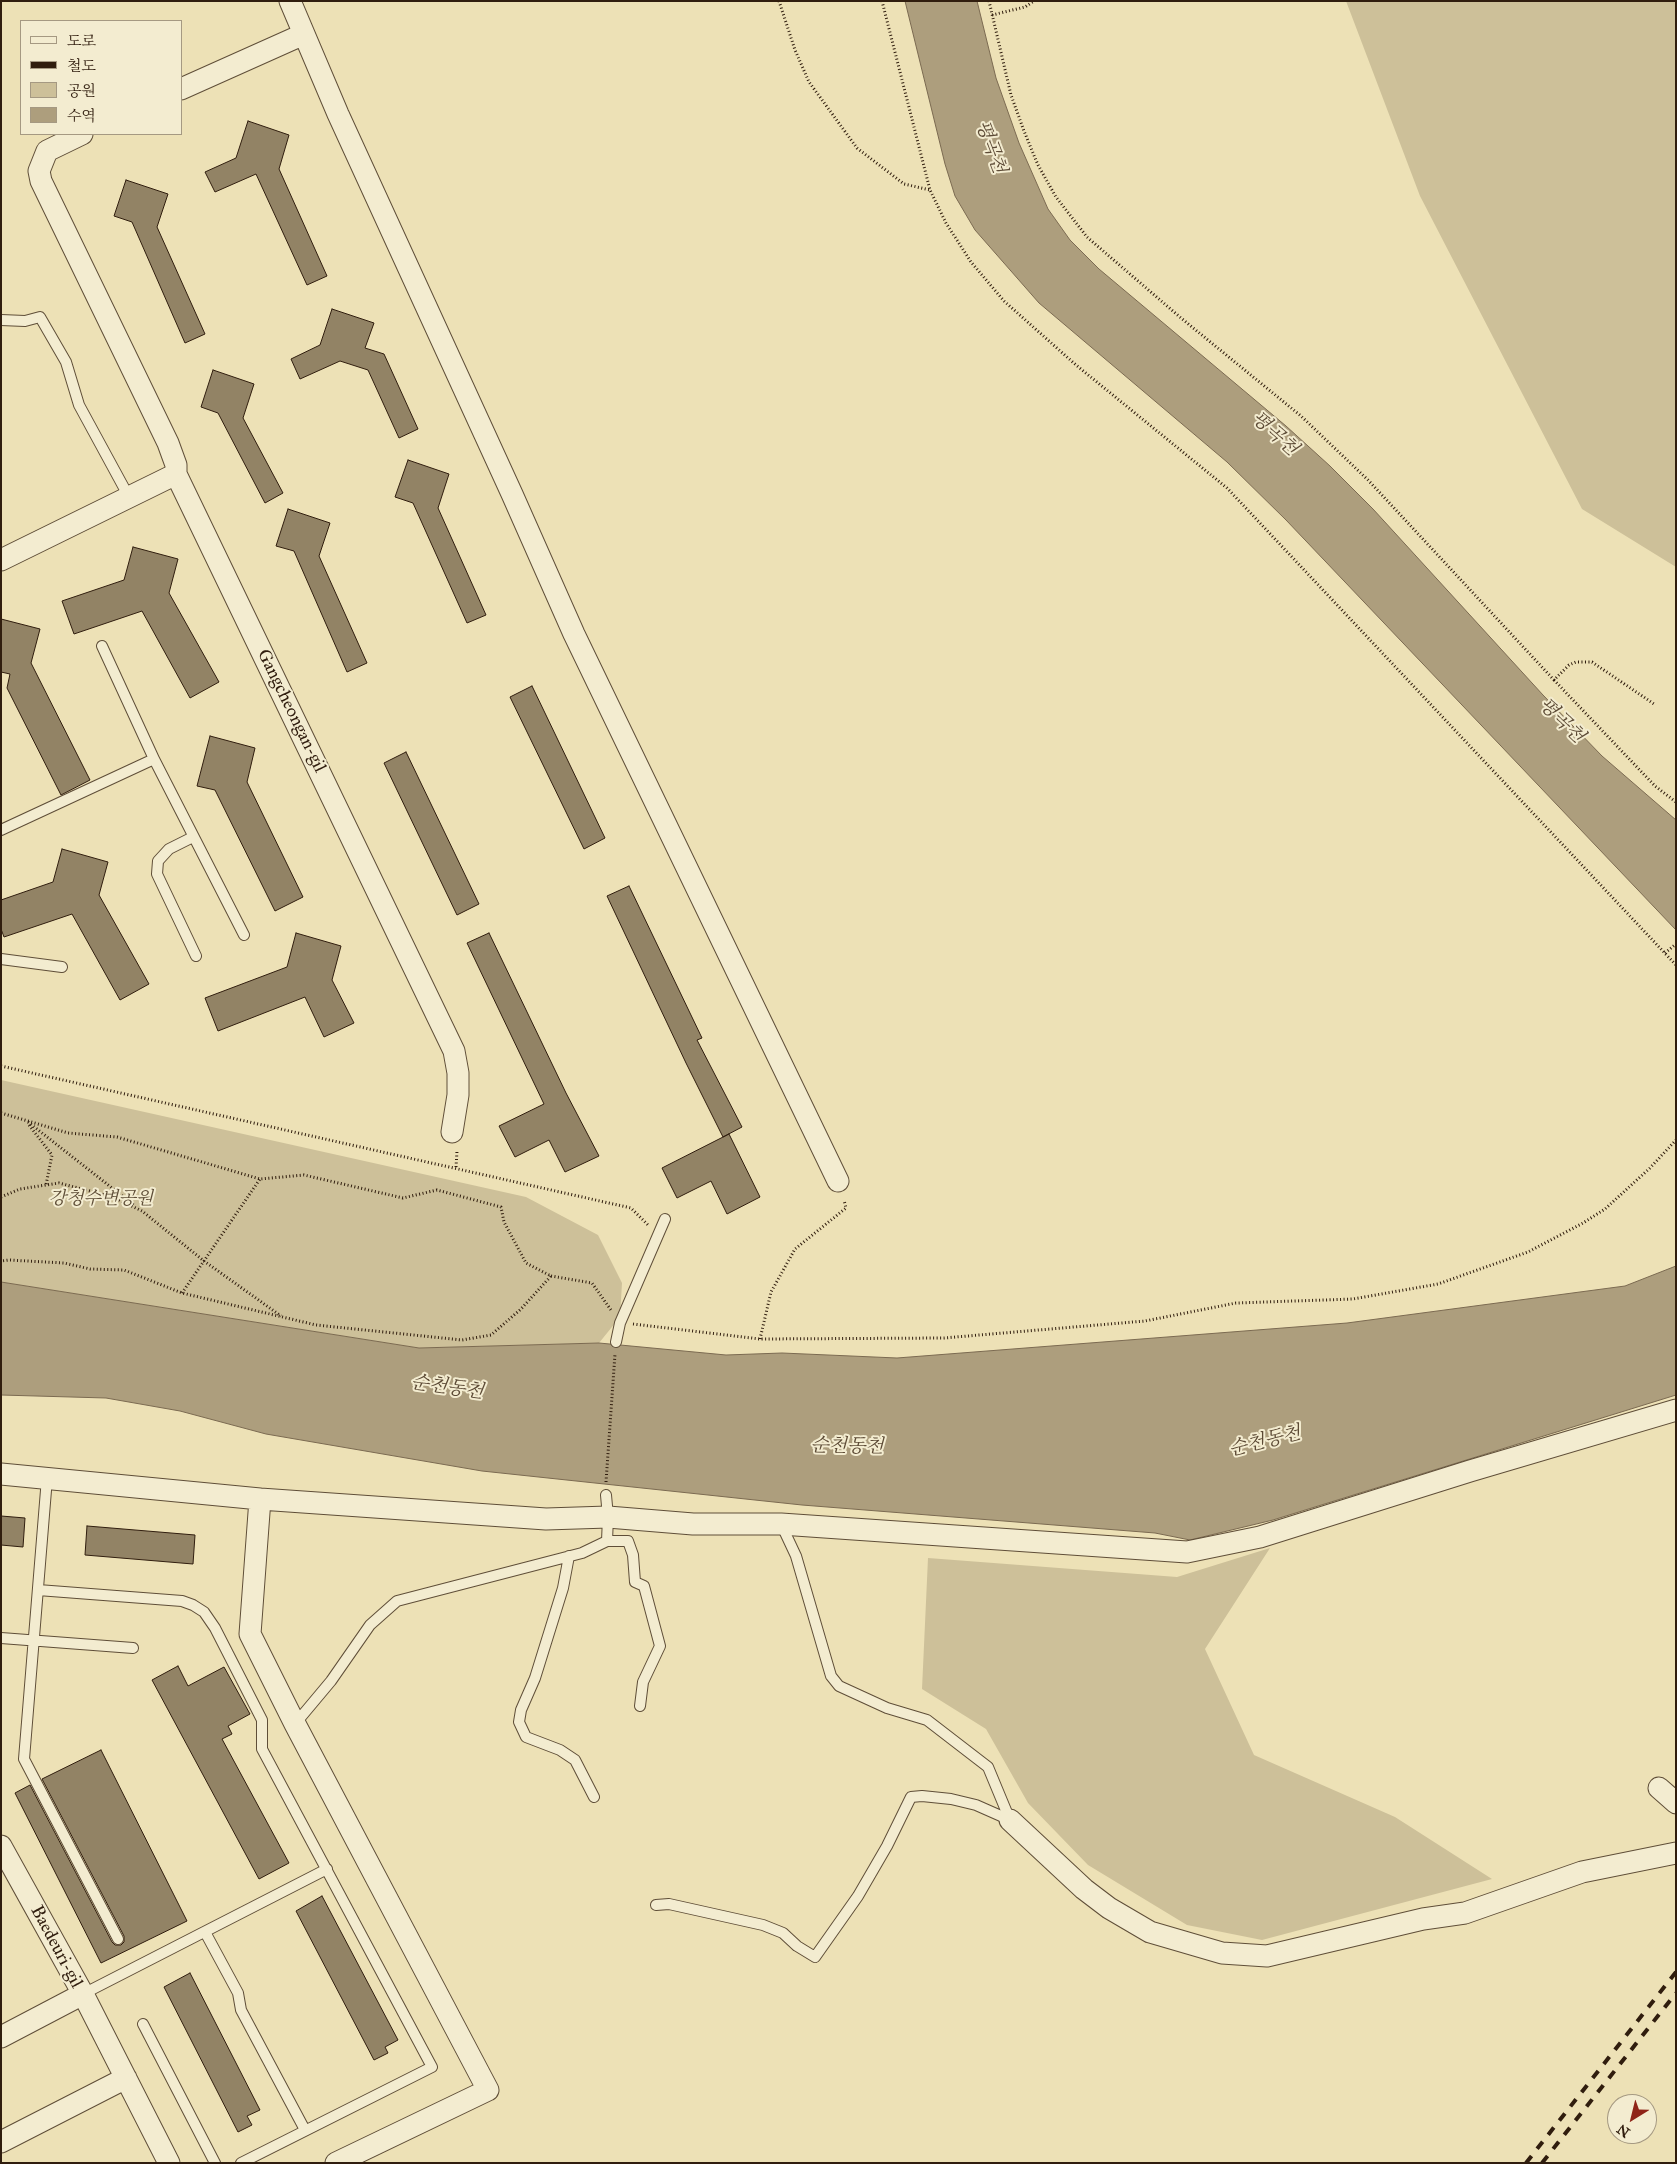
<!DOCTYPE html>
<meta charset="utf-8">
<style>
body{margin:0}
#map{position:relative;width:1677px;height:2164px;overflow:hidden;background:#ede1b6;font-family:"IM FELL Great Primer","Noto Serif KR",serif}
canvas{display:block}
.frame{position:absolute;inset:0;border:2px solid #301d0e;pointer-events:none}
.legend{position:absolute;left:20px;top:20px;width:162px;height:115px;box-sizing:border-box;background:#f3ecd0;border:1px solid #a59982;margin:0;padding:6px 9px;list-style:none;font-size:15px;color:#301d0e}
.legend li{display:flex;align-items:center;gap:10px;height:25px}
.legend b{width:25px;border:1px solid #a59982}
.north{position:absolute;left:1607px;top:2094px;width:50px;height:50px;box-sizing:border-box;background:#f3ecd0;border:1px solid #a59982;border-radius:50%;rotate:216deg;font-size:14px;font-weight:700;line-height:20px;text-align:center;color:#301d0e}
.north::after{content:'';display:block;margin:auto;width:18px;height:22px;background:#8f2418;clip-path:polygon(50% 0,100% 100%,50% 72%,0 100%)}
</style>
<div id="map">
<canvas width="1677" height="2164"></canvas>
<div class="frame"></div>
<ul class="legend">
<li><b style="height:6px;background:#f3ecd0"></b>도로</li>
<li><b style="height:6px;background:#301d0e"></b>철도</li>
<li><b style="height:14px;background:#cdc099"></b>공원</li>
<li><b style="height:14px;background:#ad9e7d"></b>수역</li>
</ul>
<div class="north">N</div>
</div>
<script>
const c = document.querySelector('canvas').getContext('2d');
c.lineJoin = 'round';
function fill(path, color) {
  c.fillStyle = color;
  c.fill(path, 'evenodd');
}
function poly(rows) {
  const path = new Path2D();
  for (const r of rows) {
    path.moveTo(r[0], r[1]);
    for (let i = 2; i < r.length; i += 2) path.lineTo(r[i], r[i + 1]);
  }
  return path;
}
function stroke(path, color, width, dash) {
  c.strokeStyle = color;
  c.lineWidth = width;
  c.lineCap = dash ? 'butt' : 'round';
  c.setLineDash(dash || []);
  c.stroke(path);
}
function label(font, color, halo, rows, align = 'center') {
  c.font = font + ' "IM FELL Great Primer","Noto Serif KR",serif';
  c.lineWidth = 4;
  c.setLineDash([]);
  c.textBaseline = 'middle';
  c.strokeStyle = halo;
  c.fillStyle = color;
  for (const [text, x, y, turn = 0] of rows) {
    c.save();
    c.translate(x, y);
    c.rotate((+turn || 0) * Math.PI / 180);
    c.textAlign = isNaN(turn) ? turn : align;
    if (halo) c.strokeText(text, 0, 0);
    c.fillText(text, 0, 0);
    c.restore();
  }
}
fill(poly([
 [1346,1,1676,1,1676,567,1582,509,1420,196],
 [1,1080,526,1197,598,1235,622,1283,620,1317,599,1343,419,1348,1,1282],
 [1270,1548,1205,1649,1254,1755,1395,1817,1492,1879,1262,1940,1187,1925,1088,1865,1028,1803,986,1729,922,1689,928,1558,1177,1577]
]), '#cdc099');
const water = poly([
 [905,1,977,1,996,78,1019,143,1048,209,1070,240,1099,269,1286,426,1330,466,1373,509,1543,695,1602,756,1676,820,1676,930,1286,520,1227,462,1039,303,975,230,955,196,945,164,905,1],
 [1676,1266,1676,1395,1273,1520,1190,1540,1155,1533,802,1505,482,1471,266,1434,180,1411,106,1398,1,1395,1,1282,419,1348,599,1343,726,1355,782,1353,897,1358,1347,1323,1625,1286,1676,1266]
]);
fill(water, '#ad9e7d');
stroke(water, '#7b6a51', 1);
const building = poly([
 [248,121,289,135,279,169,327,276,307,285,256,174,215,192,205,172,236,158,248,121],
 [126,180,168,194,157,227,205,334,185,343,132,222,114,216,126,180],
 [332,309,374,323,365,348,384,354,418,429,399,438,368,370,340,361,300,379,291,359,320,345,332,309],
 [213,370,254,384,243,418,283,493,265,503,218,413,201,407,213,370],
 [408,460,449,474,438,508,486,615,467,623,413,503,395,497,408,460],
 [288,509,330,523,319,556,367,663,347,672,294,551,276,546,288,509],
 [133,547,178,559,169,593,219,682,190,698,142,611,74,634,62,601,124,580,133,547],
 [1,619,40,629,31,663,90,780,61,795,7,688,10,674,1,672,1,619],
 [532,686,605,838,584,849,510,697,532,686],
 [210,736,255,748,247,782,303,897,275,911,215,790,197,786,210,736],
 [406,752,479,904,457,915,384,763,406,752],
 [62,849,108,862,99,895,149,984,120,1000,72,914,4,937,1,929,1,900,53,882,62,849],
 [629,886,702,1038,697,1040,742,1127,723,1137,686,1063,607,896,629,886],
 [296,933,341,946,332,980,354,1023,324,1037,305,997,218,1031,205,998,287,967,296,933],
 [489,933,566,1093,599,1156,565,1172,549,1140,515,1157,499,1126,544,1104,467,943,489,933],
 [729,1134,760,1197,727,1214,711,1181,677,1198,662,1168,729,1134],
 [1,1516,25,1518,23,1547,1,1545,1,1516],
 [87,1526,195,1535,193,1564,85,1555,87,1526],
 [178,1666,188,1686,224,1667,250,1714,228,1726,232,1734,222,1739,289,1863,259,1879,152,1680,178,1666],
 [101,1750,187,1921,101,1963,15,1793,30,1785,112,1942,115,1945,121,1945,124,1942,124,1936,42,1779,101,1750],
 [322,1896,398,2040,385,2047,388,2053,374,2060,296,1911,322,1896],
 [190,1973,260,2110,247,2116,252,2125,238,2132,164,1987,190,1973]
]);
fill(building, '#928365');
stroke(building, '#301d0e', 1);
const lane = poly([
 [1,320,25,321,40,317,66,362,79,405,129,497],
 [154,759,244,935],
 [1,830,154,759,102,646],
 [193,837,169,849,158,861,157,874,196,956],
 [1,959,62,967],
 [616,1342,620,1323,665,1219],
 [47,1478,24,1759,118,1939],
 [607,1541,628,1541,633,1555,635,1582,644,1586,660,1646,643,1682,640,1706],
 [569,1556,563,1588,535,1678,521,1710,519,1722,526,1737,560,1750,575,1760,594,1797],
 [38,1590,182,1601,193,1605,204,1612,215,1628,262,1720,262,1749,432,2067,241,2163],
 [1,1638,133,1648],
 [295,1724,331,1681,370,1625,397,1601,582,1553,607,1541,608,1517,606,1495],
 [656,1905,669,1904,763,1925,783,1933,797,1946,815,1957,858,1896,887,1846,911,1797,922,1796,951,1799,976,1805,1010,1820,988,1767,927,1720,887,1708,839,1686,831,1676,796,1556,781,1524],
 [205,1932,238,1993,241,2010,305,2130],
 [83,1994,327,1869],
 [143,2024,215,2163]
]);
const street = poly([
 [290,1,338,114,512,494,574,634,838,1181],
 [181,89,304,34],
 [82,134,47,151,39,171,41,181,168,443,176,465,176,474],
 [1,560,176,474,454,1051,458,1073,458,1095,452,1132],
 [1,1474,260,1499,250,1634,295,1724,488,2090,336,2163],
 [260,1499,546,1519,608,1517,693,1524,781,1524,1187,1552,1260,1537,1470,1471,1676,1410],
 [1659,1788,1676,1803],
 [1010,1820,1084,1889,1109,1908,1150,1932,1222,1953,1267,1956,1423,1919,1465,1913,1582,1872,1676,1853],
 [1,1846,83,1994,1,2037],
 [83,1994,169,2163],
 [1,2142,126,2078]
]);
stroke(lane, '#5f4e38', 12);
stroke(street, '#5f4e38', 23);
stroke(poly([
 [779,1,795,50,809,82,857,148,904,184,930,190],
 [882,1,930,190,946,223,971,262,1004,301,1076,365,1227,488,1676,965],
 [989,1,1011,95,1024,131,1038,165,1056,197,1087,237,1181,318,1301,416,1368,480,1554,680,1569,665,1576,662,1592,662,1654,704],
 [992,15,1025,7,1034,1],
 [1554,680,1655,786,1676,802],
 [1665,953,1676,944],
 [1,1066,631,1208,648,1225],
 [1,1113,68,1133,117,1137,260,1179,304,1175,403,1198,437,1190,501,1207,504,1222,526,1263,551,1276,521,1309,491,1335,462,1340,316,1325,182,1293,124,1270,90,1269,64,1263,9,1260,1,1261],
 [28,1122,135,1206],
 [29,1125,52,1155,46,1185],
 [456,1167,457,1151],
 [1,1197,20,1189,59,1183,113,1197,142,1211,204,1261,281,1316],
 [551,1276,592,1283,611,1310],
 [182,1293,260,1179],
 [633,1324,760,1339,944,1338,1145,1321,1236,1303,1353,1299,1438,1284,1528,1252,1583,1223,1605,1209,1650,1168,1676,1140],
 [760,1339,771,1292,795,1249,846,1208,844,1200],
 [606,1482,615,1354]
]), '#301d0e', 3, [1, 2.5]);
stroke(lane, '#f3ecd0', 10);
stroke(street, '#f3ecd0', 21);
stroke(poly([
 [1526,2163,1676,1972],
 [1542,2163,1676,1993]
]), '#301d0e', 4, [9, 9]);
label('18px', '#301d0e', '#f3ecd0', [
 ["Gangcheongan-gil",291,711,64],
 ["Baedeuri-gil",56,1947,62]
]);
label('italic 18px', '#5f4e38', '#f3ecd0', [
 ["강청수변공원",101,1200]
]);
label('italic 19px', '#5c4a35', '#f3ecd0', [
 ["평곡천",990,147,70],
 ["평곡천",1274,434,42],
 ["평곡천",1561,721,44],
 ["순천동천",447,1388,8],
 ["순천동천",1265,1442,-14],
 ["순천동천",847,1447,1]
]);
</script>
